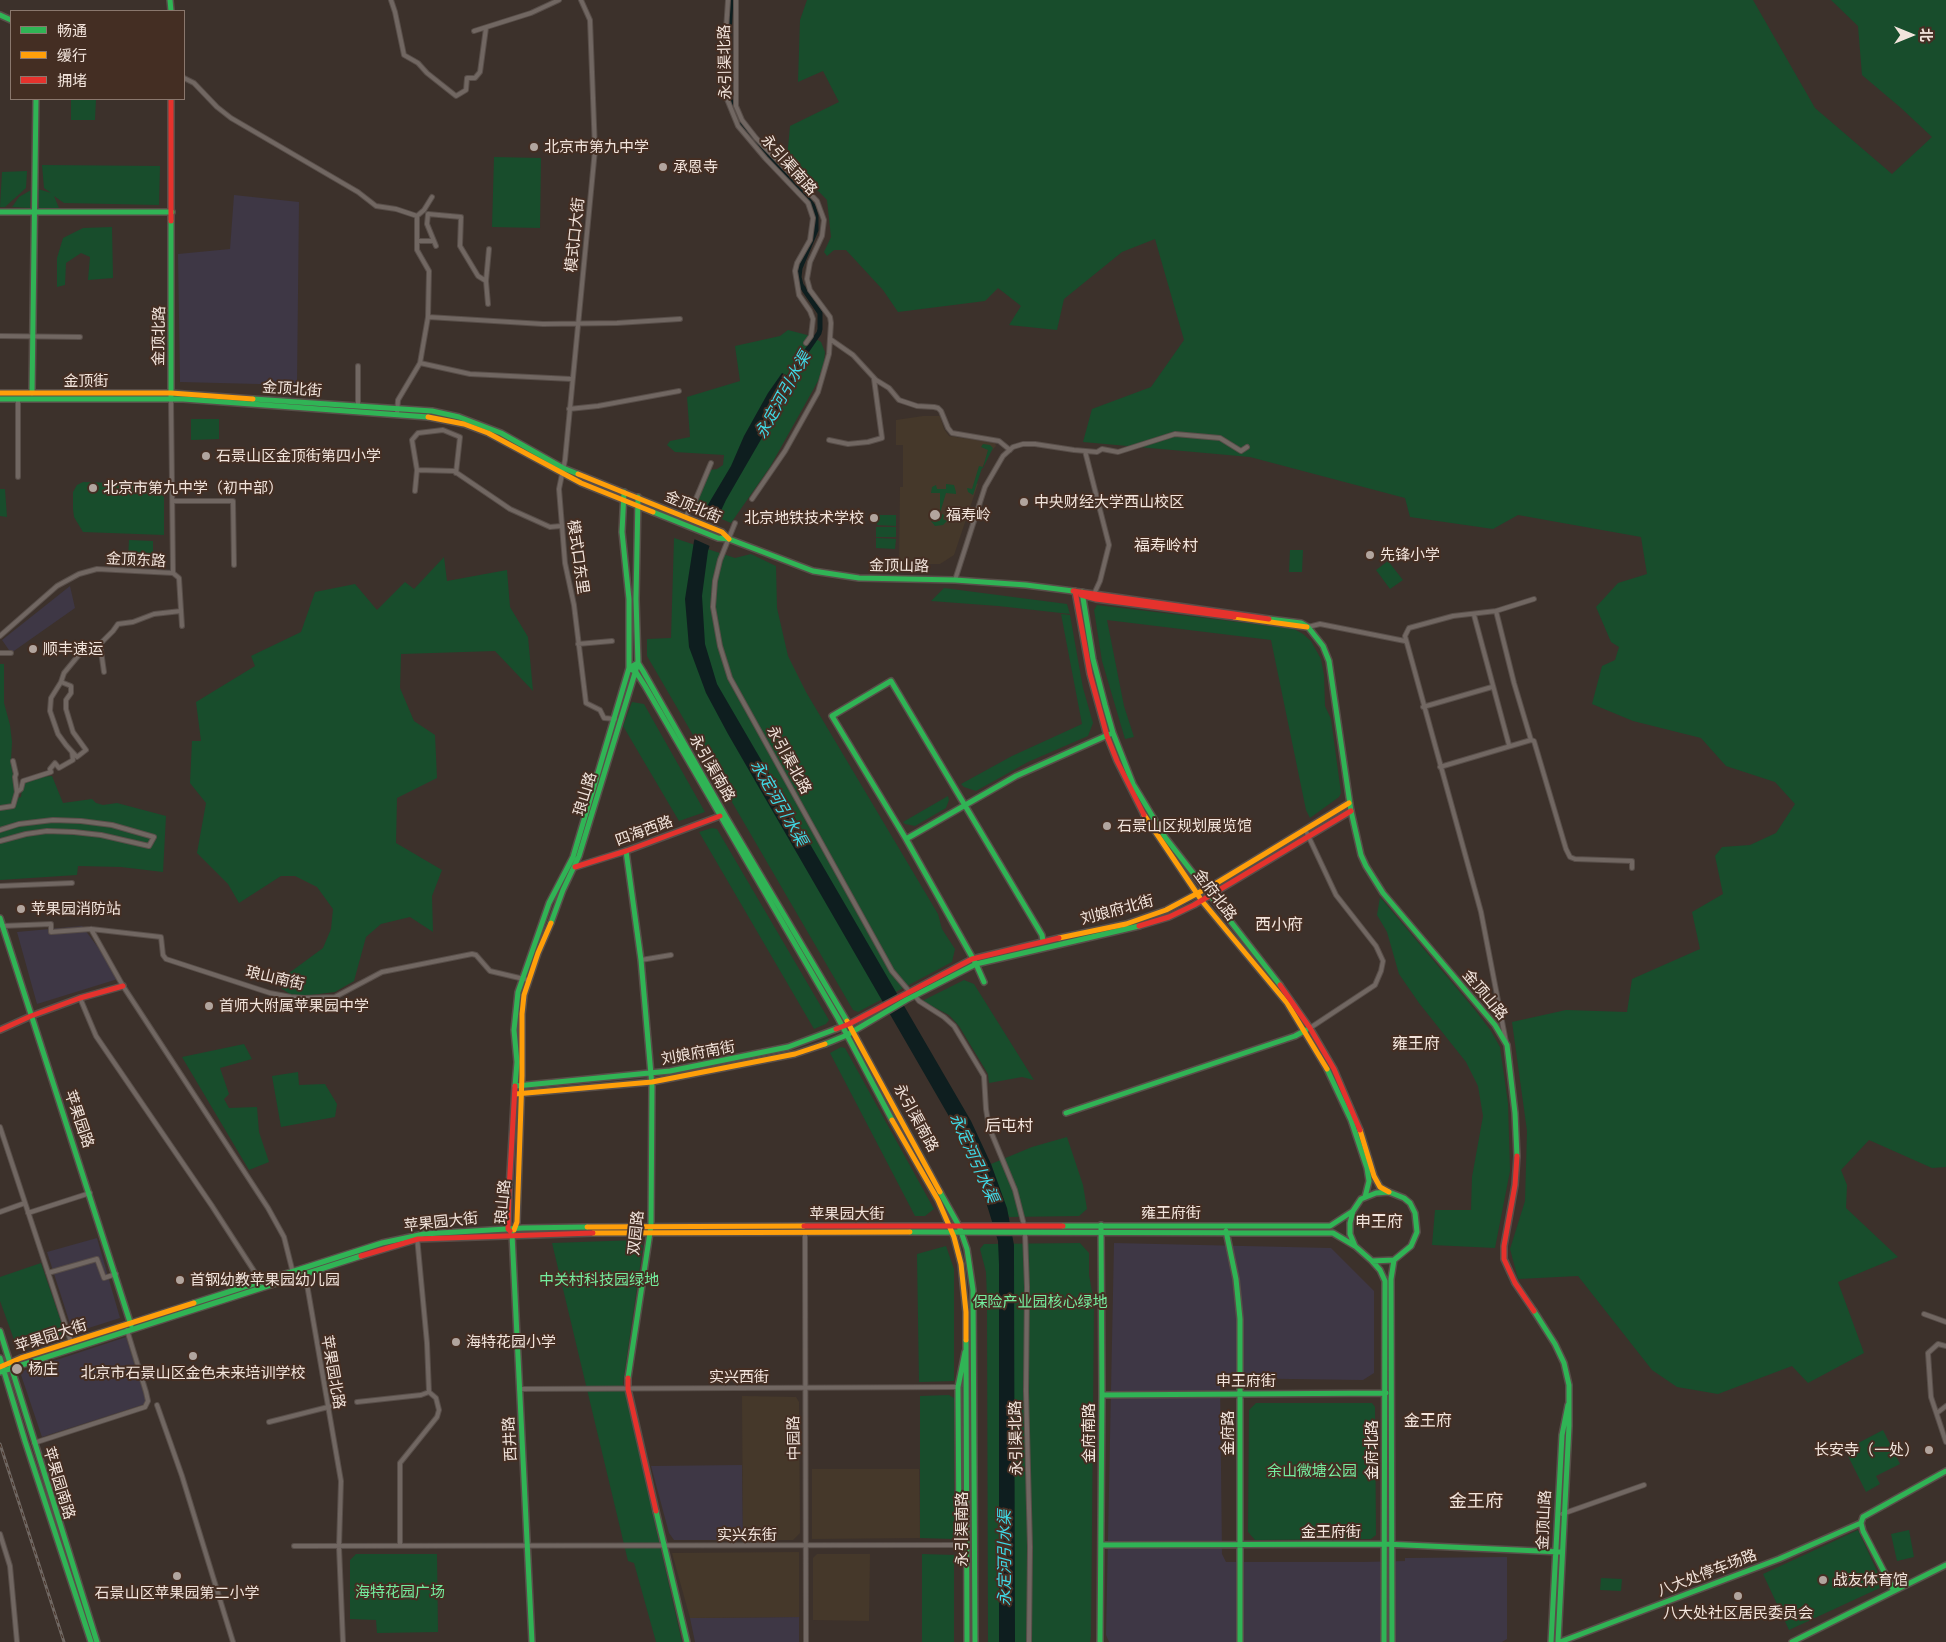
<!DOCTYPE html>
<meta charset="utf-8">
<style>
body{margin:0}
#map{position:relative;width:1946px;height:1642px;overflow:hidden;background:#3c312b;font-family:"Golos Text","Noto Sans SC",sans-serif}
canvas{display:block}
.legend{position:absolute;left:10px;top:10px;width:175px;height:90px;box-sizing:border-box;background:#442e23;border:1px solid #8a776d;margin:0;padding:6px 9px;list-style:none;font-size:15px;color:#f2e4dc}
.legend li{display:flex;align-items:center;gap:10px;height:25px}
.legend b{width:25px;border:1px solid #8a776d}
.north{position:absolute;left:1886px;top:10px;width:50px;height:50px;-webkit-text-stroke:4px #442e23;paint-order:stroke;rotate:90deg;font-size:14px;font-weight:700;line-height:20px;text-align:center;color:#f2e4dc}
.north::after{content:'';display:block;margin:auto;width:18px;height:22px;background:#f2e4dc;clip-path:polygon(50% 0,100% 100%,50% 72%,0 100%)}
</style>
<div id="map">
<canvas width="1946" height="1642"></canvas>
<ul class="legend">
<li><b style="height:6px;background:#30b455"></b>畅通</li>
<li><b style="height:6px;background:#ff9f0a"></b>缓行</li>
<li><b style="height:6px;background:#e5322d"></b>拥堵</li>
</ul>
<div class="north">北</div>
</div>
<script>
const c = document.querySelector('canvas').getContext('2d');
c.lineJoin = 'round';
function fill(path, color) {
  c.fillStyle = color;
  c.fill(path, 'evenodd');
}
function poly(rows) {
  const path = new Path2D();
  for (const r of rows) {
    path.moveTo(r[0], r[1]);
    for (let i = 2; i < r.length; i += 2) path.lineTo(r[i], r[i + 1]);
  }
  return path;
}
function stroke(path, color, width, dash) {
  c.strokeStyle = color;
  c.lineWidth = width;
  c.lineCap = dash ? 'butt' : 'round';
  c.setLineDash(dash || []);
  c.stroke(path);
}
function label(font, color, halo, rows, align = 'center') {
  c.font = font + ' "Golos Text","Noto Sans SC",sans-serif';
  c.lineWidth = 4;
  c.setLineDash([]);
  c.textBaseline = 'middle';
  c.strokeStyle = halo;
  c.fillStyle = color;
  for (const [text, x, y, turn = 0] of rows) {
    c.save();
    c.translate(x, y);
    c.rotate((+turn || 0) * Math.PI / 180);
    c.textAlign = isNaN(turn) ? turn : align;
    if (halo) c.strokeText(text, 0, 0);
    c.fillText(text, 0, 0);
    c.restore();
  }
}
fill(poly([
 [234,195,299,202,297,385,180,382,178,254,230,249],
 [70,586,75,608,11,653,2,640],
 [82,926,121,978,37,1004,17,932],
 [97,1238,120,1318,73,1333,47,1252],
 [1114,1243,1331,1248,1374,1291,1374,1373,1363,1380,1220,1378,1222,1554,1226,1562,1362,1562,1405,1561,1405,1558,1507,1557,1507,1639,1502,1642,1109,1642,1106,1635],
 [126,1337,146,1401,145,1404,42,1437,20,1372],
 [742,1465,743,1540,674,1540,669,1533,651,1466],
 [799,1617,799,1642,695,1642,690,1618]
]), '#3e3745');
fill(poly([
 [923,416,940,416,944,429,949,436,995,443,996,446,991,451,982,468,976,483,978,484,954,555,940,564,899,564,900,487,903,487,903,445,896,445,896,420],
 [742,1396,796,1397,799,1402,800,1533,793,1540,743,1540],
 [812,1469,919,1469,920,1538,812,1539],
 [799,1552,799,1617,690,1618,672,1553],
 [817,1554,870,1554,869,1621,813,1620,813,1558]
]), '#45382a');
fill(poly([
 [807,0,1753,0,1815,108,1892,174,1932,137,1901,108,1862,75,1858,26,1831,0,1946,0,1946,1167,1932,1168,1869,1140,1841,1170,1847,1185,1846,1208,1898,1257,1838,1282,1864,1353,1808,1383,1792,1366,1718,1394,1677,1387,1652,1370,1578,1276,1518,1279,1510,1249,1525,1201,1527,1131,1512,1022,1566,1010,1627,1012,1632,979,1700,949,1692,912,1723,894,1715,856,1722,847,1750,845,1776,833,1795,804,1775,782,1726,766,1701,738,1633,721,1592,704,1602,666,1615,660,1619,647,1611,642,1596,607,1618,583,1647,574,1641,537,1518,515,1493,529,1410,517,1405,498,1250,457,1083,442,1092,409,1151,387,1184,340,1155,239,1122,252,1064,299,1057,330,1009,325,1021,306,998,288,985,301,898,312,883,290,846,250,834,250,827,256,824,252,831,237,827,200,787,159,790,126,839,102,823,71,798,82,800,20],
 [71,99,96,99,95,120,71,120],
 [494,157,541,158,540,228,492,227],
 [42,165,160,166,159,205,64,203,54,196,59,208,39,208,38,189,51,193,44,188],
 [27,171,26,188,5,207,0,207,2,172],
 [31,190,30,208,12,207,19,197],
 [112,227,113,278,88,280,90,257,81,253,66,263,65,285,57,287,57,258,63,238,83,228],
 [788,330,811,336,821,342,825,352,824,362,818,381,770,467,731,523,694,507,710,470,717,469,723,465,724,455,675,452,667,445,670,441,690,437,687,397,740,381,735,346,780,336],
 [191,419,219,419,219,439,191,440],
 [983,444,990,445,993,448,983,468,982,468,973,495,968,492,967,488,972,489,979,466,983,467,988,450,981,447],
 [83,482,144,484,151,486,164,497,164,535,83,532,74,517,73,509,73,492,77,485],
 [946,484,954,485,956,492,956,494,946,493,940,513,944,515,943,519,947,521,943,525,935,526,931,521,940,521,940,493,931,493,932,487,936,485,937,489,946,489],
 [0,489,5,489,7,517,0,516],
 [877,515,896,515,896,526,877,525],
 [876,527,896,527,896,537,876,537],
 [674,538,735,558,751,554,776,566,777,608,788,656,806,692,938,914,942,929,955,949,952,962,858,1012,853,1010,647,656,647,639,671,638],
 [876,538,896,539,895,549,876,548],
 [129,540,153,541,153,561,128,559],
 [1290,550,1303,550,1302,572,1289,572],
 [444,557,447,581,507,570,510,607,528,637,533,691,495,651,401,654,400,688,414,721,435,735,437,778,397,798,396,843,442,870,432,896,433,932,410,917,381,924,366,937,354,981,335,992,294,997,281,988,285,976,323,948,331,929,333,909,317,887,295,876,281,876,239,903,228,884,197,853,206,803,190,783,192,741,201,741,196,702,255,666,251,656,301,632,315,592,355,584,377,610,405,582,414,589],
 [1388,561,1403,580,1390,589,1376,570],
 [944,588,1067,604,1070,614,998,606,931,601],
 [1097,605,1280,627,1294,629,1303,634,1311,641,1321,659,1324,675,1325,706,1331,719,1341,793,1339,797,1310,818,1306,810,1271,640,1107,620,1124,706,1134,737,1125,739,1102,661,1094,610],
 [1061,614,1070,615,1083,688,1093,723,1088,736,1028,762,976,791,964,787,961,784,1012,756,1082,724],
 [0,664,4,664,4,703,10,725,12,742,11,760,16,798,21,797,22,789,27,780,35,777,52,776,63,803,92,799,96,803,103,805,117,803,166,816,163,872,121,867,78,866,77,875,0,880],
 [632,702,644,704,705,812,679,821,623,726],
 [948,796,949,800,946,808,915,826,905,824,903,822],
 [712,828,717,829,829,1020,826,1024,814,1029,699,832],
 [1380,897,1475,1010,1491,1031,1500,1047,1508,1103,1510,1171,1495,1248,1432,1245,1435,1210,1471,1210,1472,1177,1483,1116,1478,1086,1466,1062,1419,1003,1399,974,1387,932,1377,915],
 [964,980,974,984,1034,1080,1022,1077,989,1083,988,1074,959,1026,949,1015,922,1001],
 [244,1044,252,1059,220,1068,229,1094,224,1099,229,1108,257,1107,259,1132,269,1162,249,1170,182,1057],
 [841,1047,845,1048,934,1209,925,1216,915,1216,830,1053],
 [298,1072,299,1085,325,1084,337,1104,335,1117,281,1127,272,1076],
 [1067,1137,1083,1185,1087,1209,1079,1216,1009,1217,991,1164,1032,1147],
 [637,1240,643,1246,623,1383,682,1642,656,1642,634,1563,628,1561,552,1243],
 [1080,1243,1089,1253,1089,1275,1094,1302,1091,1637,1090,1642,988,1642,987,1297,986,1272,980,1249,984,1244],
 [946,1246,954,1269,954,1381,919,1382,917,1254],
 [41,1263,66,1336,20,1350,17,1348,0,1301,0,1277],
 [949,1395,954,1398,954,1539,920,1538,920,1396],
 [1256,1403,1372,1403,1375,1407,1376,1535,1371,1539,1255,1540,1248,1532,1249,1410],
 [1883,1430,1900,1464,1876,1476,1880,1484,1866,1492,1845,1450],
 [1858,1530,1884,1586,1789,1630,1763,1574],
 [1909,1530,1914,1557,1897,1561,1891,1534],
 [356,1554,437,1554,438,1632,377,1633,376,1620,350,1619,350,1560],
 [922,1554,954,1555,954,1642,922,1642],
 [1601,1578,1622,1579,1621,1591,1600,1590]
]), '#184d2c');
fill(poly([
 [782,373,794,379,789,391,726,500,719,515,708,551,702,596,705,644,717,684,971,1121,991,1164,1007,1208,1014,1245,1014,1264,1015,1642,999,1642,999,1264,998,1241,978,1176,958,1132,728,734,706,693,689,647,685,599,694,541,706,508,731,466,744,436,768,393]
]), '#0e1e1f');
fill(poly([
 [701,513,720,521,712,547,692,538]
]), '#3c312b');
stroke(poly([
 [731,0,726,77,730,100,737,118,746,134,798,186,813,206,816,216,816,230,800,268,799,277,801,285,820,313,820,329,819,333,786,381]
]), '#0e1e1f', 5);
const street = poly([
 [391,0,395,12,404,55,418,63,427,73,456,96,466,90,467,78,475,78,480,72,486,28],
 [581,0,590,20,595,150,565,460,559,489,565,563,574,605,586,703,600,710,604,718,615,719],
 [728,0,723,75,727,99,738,126,765,158,808,203,813,218,810,240,797,263,795,271,799,295,810,311,813,319,811,336,806,343],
 [736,0,736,106,742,120,756,138,817,201,824,220,822,236,810,262,807,279,810,290,830,317,831,323,829,354,818,392,785,451,752,499],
 [474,31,531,13,559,0],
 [184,78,194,83,217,107,231,118,358,192,376,206,396,209,417,216],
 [417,216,424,210,432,197],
 [417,241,434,241],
 [436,246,427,224,428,214,461,217,460,246,478,276,486,281],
 [488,304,486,281,489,249],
 [428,317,543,324,617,323,680,319],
 [0,336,80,337],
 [830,339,853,355,876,380,889,388,899,400,917,406,934,407,938,408,941,411,948,428,952,433,999,441,1010,450],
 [420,363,470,374,571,379],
 [358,366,358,406],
 [18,399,18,477],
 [171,399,173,573],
 [569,409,598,406,679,391],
 [397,414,398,400,420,363,428,317,429,271,417,250,417,216],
 [829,440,848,444,868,442,882,438,874,379],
 [1085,451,1109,545,1100,581,1094,594],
 [417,470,412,440,418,433,443,430,460,437,456,473],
 [415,491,417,470,454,471,510,509,550,527,561,526],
 [174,501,233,501,234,565],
 [686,516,695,501,711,463],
 [735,523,720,560,715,581,713,607,720,646,730,678,892,971,909,991],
 [173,573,179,578,182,626],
 [955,580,985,487,1003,456,1013,447,1023,444,1035,444,1074,450,1097,452,1102,449,1118,452,1175,434,1220,438,1241,451,1247,447],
 [1496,611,1514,683,1531,740,1534,741,1566,849,1570,857,1575,859,1632,861,1632,868],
 [1474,615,1509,745],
 [1308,627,1320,624,1405,641],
 [0,636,57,586,79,574,97,569,173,573],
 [578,644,612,641],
 [0,653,11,653],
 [104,672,100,644,113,631,118,624,133,622,154,614,181,611],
 [61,682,51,698,50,711,58,734,66,745],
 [1423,707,1492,687],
 [1440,767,1531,740],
 [17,792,21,789,23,781,51,772,50,769,55,763,59,768,73,760,72,752,66,745,77,757,86,750,73,732,66,709,66,700,71,693,71,686,61,682,64,673,83,650,100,644],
 [0,808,13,806,17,792,15,777,16,774,13,761],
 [1305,829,1336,895,1376,946,1383,961,1381,971,1375,985,1310,1028],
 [0,830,19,824,53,820,81,821,112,825,154,837,149,846,101,835,74,832,47,831,26,834,0,841],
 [0,886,72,883],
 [2,926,51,924,51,932,91,929,161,937,163,955,166,959,270,993,291,997,304,998,335,997,382,972,472,954,476,955,490,971,528,980],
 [91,929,123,986,268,1208,284,1237,294,1277],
 [641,960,671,955],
 [915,996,919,1001,944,1017,954,1026,984,1076,986,1109,989,1127,1015,1190,1024,1225],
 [80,998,96,1036,212,1206,254,1271,260,1283],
 [1506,1042,1481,912,1405,636,1409,628,1453,616,1496,611,1534,599],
 [0,1127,71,1342],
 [0,1212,25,1203],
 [28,1213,90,1193],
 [805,1233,806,1642],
 [1025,1233,1027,1287,1026,1391,1030,1547,1029,1642],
 [48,1273,97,1259,104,1278,116,1274],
 [305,1273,341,1481,339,1547,343,1642],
 [1924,1314,1946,1322],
 [1946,1346,1938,1344,1928,1353,1931,1397,1946,1442],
 [519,1389,958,1387],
 [357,1402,421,1395,429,1392],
 [157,1405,182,1476,233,1642],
 [1937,1413,1946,1406],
 [269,1422,344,1403],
 [34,1443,145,1407,148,1401,146,1392,127,1330],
 [1562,1514,1644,1485],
 [0,1534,10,1566,17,1642],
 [294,1546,966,1545],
 [400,1546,400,1463,437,1417,439,1410,436,1398,429,1392,427,1343,417,1237]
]);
const fast = poly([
 [170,0,171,11],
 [0,15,11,20],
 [0,212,172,212],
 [171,221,171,396],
 [32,393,36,99],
 [0,399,183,399,428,417],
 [253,399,432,411,459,417,501,433,563,468,578,474],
 [624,492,622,532,629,599,629,668],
 [638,497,636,599,638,663],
 [653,512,718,538,729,539,813,571,859,578,955,580,1026,585,1073,591],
 [1082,592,1093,659,1105,705,1113,733,1133,784,1165,837,1280,985],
 [1269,619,1301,623,1308,627,1323,646,1329,661,1351,811,1361,855,1366,866,1383,893,1495,1025,1507,1045,1515,1113,1517,1156],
 [629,668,638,663,643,671,726,817,847,1021],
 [629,668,636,672,645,686,838,1018,892,1120],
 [906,839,1016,776,1110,734],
 [626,851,641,960,652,1086,651,1226,628,1378],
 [0,918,131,1325],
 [551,923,563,890,579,856,638,663],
 [984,982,976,964,906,839,832,716,891,681,1042,935,1043,941],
 [825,1044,847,1035,906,1000,976,964,1139,926],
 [1327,1069,1351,1120,1367,1168,1369,1181,1365,1197],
 [515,1086,517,1062,514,1030,518,992,549,903,573,857,629,668],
 [516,1086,670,1071,788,1047,836,1029],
 [1066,1113,1295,1036,1306,1030],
 [940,1192,959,1226,967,1249,973,1290,975,1642],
 [1389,1192,1404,1198,1410,1203,1415,1213,1417,1232,1411,1246,1394,1260,1372,1261,1355,1246,1350,1234,1350,1223,1353,1211,1361,1199,1376,1193,1389,1192],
 [1063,1226,1330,1226,1353,1211],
 [1226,1231,1236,1279,1240,1319,1240,1642],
 [910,1232,1333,1233,1355,1246],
 [512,1234,532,1642],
 [1372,1261,1380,1270,1385,1281,1384,1642],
 [194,1303,382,1243,424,1234,523,1228,587,1227],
 [1534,1311,1555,1344,1564,1363,1569,1385,1569,1426,1558,1642],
 [0,1331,97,1642],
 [966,1340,967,1642],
 [965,1352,958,1387,959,1538,966,1545],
 [0,1358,25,1441,91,1642],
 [0,1372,361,1256],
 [1102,1395,1386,1393],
 [656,1511,687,1642],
 [1101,1545,1384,1544,1561,1552],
 [1894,1591,1863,1531,1861,1523,1863,1517,1946,1471],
 [1100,1642,1102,1395,1101,1225],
 [1392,1642,1391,1279,1394,1260],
 [1551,1642,1562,1435,1568,1405],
 [1560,1642,1779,1559,1861,1523],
 [1792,1642,1946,1565]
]);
const slow = poly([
 [0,393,171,393,253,399],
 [428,417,464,424,488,433,581,483,653,512],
 [578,474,722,532,729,539],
 [1234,617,1307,627],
 [1144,815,1202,901,1287,1003,1327,1069],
 [1059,938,1126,924,1166,910,1215,884,1349,803],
 [847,1021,940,1192],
 [515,1094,652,1082,795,1054,825,1044],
 [892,1120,938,1200,954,1237,961,1264,966,1312,966,1340],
 [1360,1130,1374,1176,1380,1187,1389,1192],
 [587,1227,804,1226],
 [514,1230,517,1222,522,1076,522,1014,524,995,538,953,551,923],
 [593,1233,910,1232],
 [0,1367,21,1358,194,1303]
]);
const jam = poly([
 [171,99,171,221],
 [1073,591,1269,619],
 [1075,591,1090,674,1107,736,1117,761,1144,815],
 [1081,595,1096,599,1234,617],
 [575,867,626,851,720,816],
 [1139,926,1169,917,1194,905,1351,811],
 [1280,985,1310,1028,1334,1069,1360,1130],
 [836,1029,849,1024,972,959,1059,938],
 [0,1030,31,1016,80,998,123,986],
 [1517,1156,1515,1185,1504,1246,1504,1259,1515,1283,1534,1311],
 [804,1226,1063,1226],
 [510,1231,508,1229,509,1190,515,1086],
 [361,1256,418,1239,593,1233],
 [628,1378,628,1389,656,1511]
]);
stroke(street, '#584e49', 6);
stroke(fast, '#584e49', 8);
stroke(slow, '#584e49', 8);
stroke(jam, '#584e49', 8);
stroke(street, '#716762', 4);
stroke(fast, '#30b455', 5);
stroke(slow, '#ff9f0a', 5);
stroke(jam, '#e5322d', 5);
const rail = poly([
 [0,1444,64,1642]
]);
stroke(rail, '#6f6762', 3);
stroke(rail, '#442e23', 1, [4]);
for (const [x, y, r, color] of [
 [534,147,5,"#b2a59e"],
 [663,167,5,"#b2a59e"],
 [206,456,5,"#b2a59e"],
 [93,488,5,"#b2a59e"],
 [1024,502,5,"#b2a59e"],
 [935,515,6,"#b2a59e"],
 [874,518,5,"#b2a59e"],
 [1370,555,5,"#b2a59e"],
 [33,649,5,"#b2a59e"],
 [1107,826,5,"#b2a59e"],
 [21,909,5,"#b2a59e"],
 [209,1006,5,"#b2a59e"],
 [180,1280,5,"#b2a59e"],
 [456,1342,5,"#b2a59e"],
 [193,1356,5,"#b2a59e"],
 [17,1369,6,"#b2a59e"],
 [1929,1450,5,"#b2a59e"],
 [177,1576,5,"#b2a59e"],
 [1823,1580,5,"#b2a59e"],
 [1738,1596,5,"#b2a59e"]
]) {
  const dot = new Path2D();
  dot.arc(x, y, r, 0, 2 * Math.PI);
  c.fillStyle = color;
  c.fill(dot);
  stroke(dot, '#442e23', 2);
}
label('15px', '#f2e4dc', '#442e23', [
 ["永引渠北路",725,62,-91],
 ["永引渠南路",789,165,48],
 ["模式口大街",575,235,-84],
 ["金顶北路",159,336,-89],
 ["金顶街",86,381],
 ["金顶北街",292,389,4],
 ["金顶北街",693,507,23],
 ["模式口东里",578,557,82],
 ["金顶东路",136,560,3],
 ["金顶山路",899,566,1],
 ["永引渠北路",789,760,61],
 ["永引渠南路",712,768,60],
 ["琅山路",585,794,-73],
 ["四海西路",644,831,-20],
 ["金府北路",1215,895,53],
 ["刘娘府北街",1117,910,-15],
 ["琅山南街",275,978,13],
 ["金顶山路",1485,995,50],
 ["刘娘府南街",698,1053,-10],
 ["永引渠南路",916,1118,61],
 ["苹果园路",79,1119,71],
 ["琅山路",503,1202,-85],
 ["雍王府街",1171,1213],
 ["苹果园大街",847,1214],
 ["苹果园大街",441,1222,-6],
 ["双园路",636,1233,-84],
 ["苹果园大街",51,1336,-18],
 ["苹果园北路",333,1372,80],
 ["实兴西街",739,1377],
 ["申王府街",1246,1381],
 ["金府南路",1089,1433,-90],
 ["金府路",1228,1433,-90],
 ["中园路",794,1438,-91],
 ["永引渠北路",1016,1438,-91],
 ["西井路",510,1439,-93],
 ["金府北路",1372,1450,-90],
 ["苹果园南路",59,1483,73],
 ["金顶山路",1544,1520,-87],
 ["永引渠南路",962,1529,-90],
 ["金王府街",1331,1532],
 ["实兴东街",747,1535],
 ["八大处停车场路",1707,1573,-21]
]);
label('15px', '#f2e4dc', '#442e23', [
 ["北京市第九中学",544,147],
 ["承恩寺",673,167],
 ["石景山区金顶街第四小学",216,456],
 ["北京市第九中学（初中部）",103,488],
 ["中央财经大学西山校区",1034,502],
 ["福寿岭",946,515],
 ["北京地铁技术学校",864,518,"right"],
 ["先锋小学",1380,555],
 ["顺丰速运",43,649],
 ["石景山区规划展览馆",1117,826],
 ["苹果园消防站",31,909],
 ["首师大附属苹果园中学",219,1006],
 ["首钢幼教苹果园幼儿园",190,1280],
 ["海特花园小学",466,1342],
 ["杨庄",28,1369],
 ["北京市石景山区金色未来培训学校",193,1373,"center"],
 ["长安寺（一处）",1919,1450,"right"],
 ["战友体育馆",1833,1580],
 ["石景山区苹果园第二小学",177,1593,"center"],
 ["八大处社区居民委员会",1738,1613,"center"]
], 'left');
label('15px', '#74ed9e', '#442e23', [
 ["中关村科技园绿地",599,1280],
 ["保险产业园核心绿地",1040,1302],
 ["余山微塘公园",1312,1471],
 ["海特花园广场",400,1592]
]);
label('italic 16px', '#3fdae7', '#442e23', [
 ["永定河引水渠",783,395,-61],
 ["永定河引水渠",779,803,60],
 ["永定河引水渠",974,1158,66],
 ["永定河引水渠",1005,1558,-90]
]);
label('16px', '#f2e4dc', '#442e23', [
 ["福寿岭村",1166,546],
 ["西小府",1279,925],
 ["雍王府",1416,1044],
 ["后屯村",1009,1126],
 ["申王府",1379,1222],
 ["金王府",1428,1421]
]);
label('18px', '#f2e4dc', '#442e23', [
 ["金王府",1476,1501]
]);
</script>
